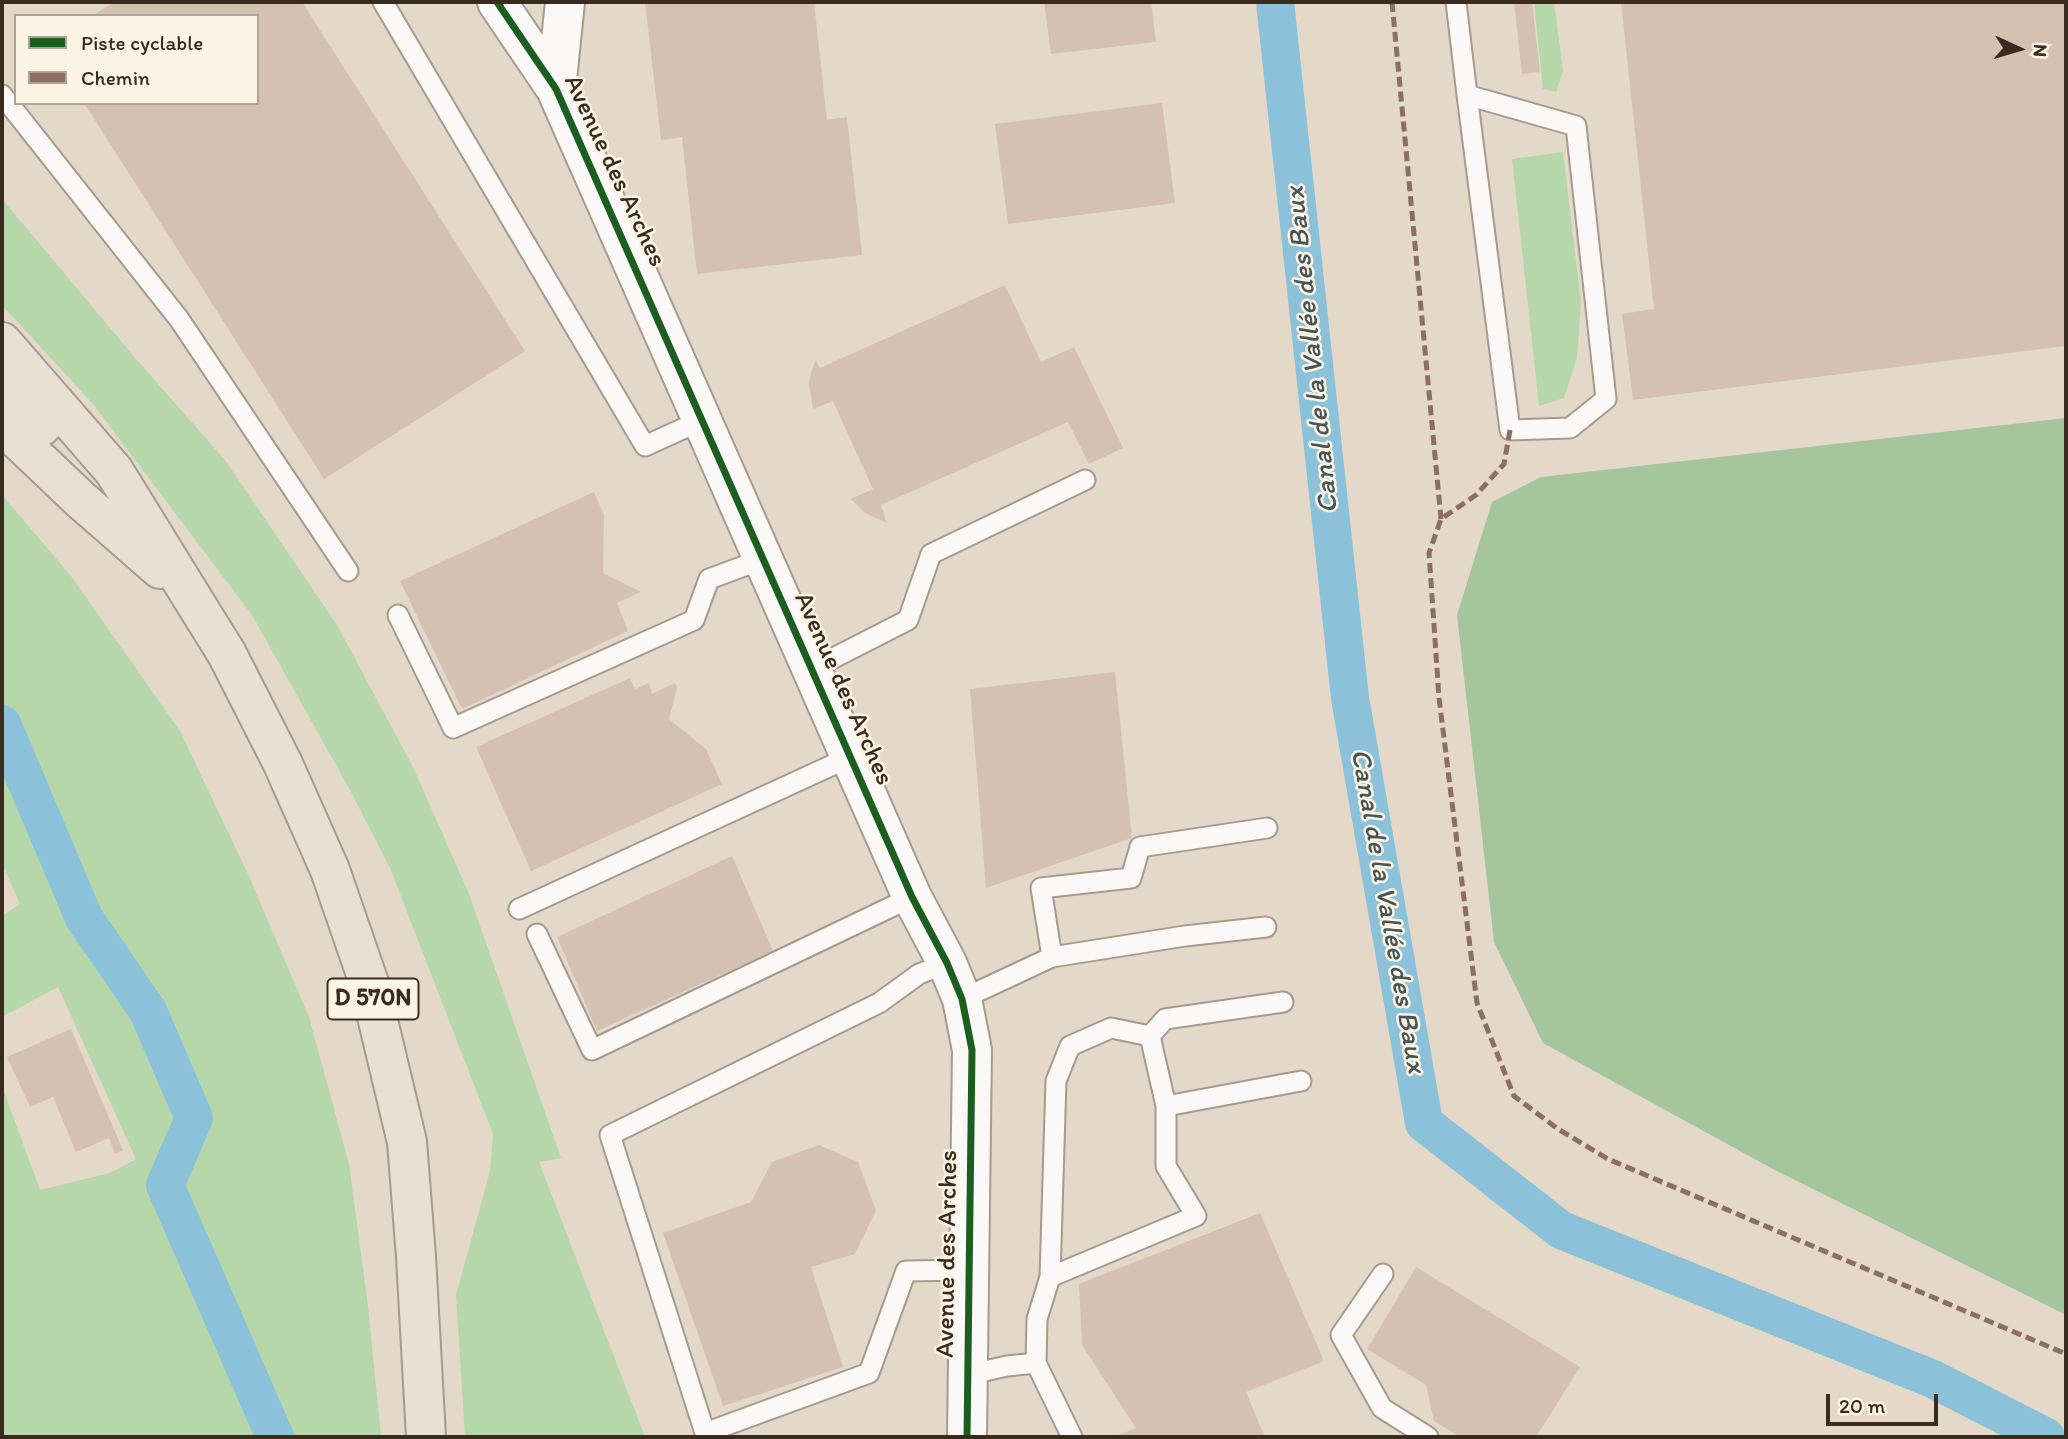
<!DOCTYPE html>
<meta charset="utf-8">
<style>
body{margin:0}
#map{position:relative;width:2068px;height:1439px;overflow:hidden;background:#e4d9c8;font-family:Itim,sans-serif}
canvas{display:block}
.frame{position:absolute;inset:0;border:4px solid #3b2a1e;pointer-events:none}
.legend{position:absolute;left:14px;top:14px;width:245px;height:91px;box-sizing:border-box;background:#fcf5e5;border:2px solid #afa495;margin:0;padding:9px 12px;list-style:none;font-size:21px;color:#3b2a1e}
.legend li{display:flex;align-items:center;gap:14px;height:35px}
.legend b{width:35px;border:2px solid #afa495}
.north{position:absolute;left:1984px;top:14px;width:70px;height:70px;-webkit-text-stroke:5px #fcf5e5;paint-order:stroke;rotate:94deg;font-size:19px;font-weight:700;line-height:28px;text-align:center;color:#3b2a1e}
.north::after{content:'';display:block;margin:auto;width:24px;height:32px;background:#3b2a1e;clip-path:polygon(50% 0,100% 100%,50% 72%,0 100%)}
.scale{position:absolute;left:1826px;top:1394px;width:112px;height:32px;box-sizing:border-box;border:4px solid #3b2a1e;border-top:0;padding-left:9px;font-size:21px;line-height:24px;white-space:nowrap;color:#3b2a1e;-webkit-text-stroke:5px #fcf5e5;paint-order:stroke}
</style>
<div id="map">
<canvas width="2068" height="1439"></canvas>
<div class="frame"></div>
<ul class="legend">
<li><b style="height:9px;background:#1b5e20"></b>Piste cyclable</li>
<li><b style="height:9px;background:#8d6e63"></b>Chemin</li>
</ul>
<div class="north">N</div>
<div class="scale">20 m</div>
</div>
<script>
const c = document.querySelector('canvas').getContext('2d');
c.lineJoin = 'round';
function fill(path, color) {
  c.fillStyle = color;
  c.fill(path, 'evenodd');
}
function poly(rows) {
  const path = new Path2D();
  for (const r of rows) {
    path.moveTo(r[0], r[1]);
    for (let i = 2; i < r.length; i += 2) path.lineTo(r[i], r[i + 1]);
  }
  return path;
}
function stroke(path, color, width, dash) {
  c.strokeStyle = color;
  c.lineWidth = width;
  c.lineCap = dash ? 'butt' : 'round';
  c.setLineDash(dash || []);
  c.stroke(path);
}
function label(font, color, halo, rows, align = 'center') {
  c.font = font + ' Itim,sans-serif';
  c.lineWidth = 5;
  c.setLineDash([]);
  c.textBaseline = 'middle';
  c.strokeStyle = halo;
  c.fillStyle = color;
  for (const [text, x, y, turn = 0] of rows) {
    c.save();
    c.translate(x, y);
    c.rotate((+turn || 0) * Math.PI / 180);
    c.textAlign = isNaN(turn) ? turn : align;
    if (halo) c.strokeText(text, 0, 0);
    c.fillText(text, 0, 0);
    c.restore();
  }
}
fill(poly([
 [1534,2,1554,2,1563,71,1556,92,1543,89],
 [1563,152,1581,302,1577,358,1564,398,1539,406,1512,159],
 [2,199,137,360,225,460,337,625,413,767,469,894,561,1158,539,1162,645,1437,465,1437,456,1295,490,1171,493,1134,390,868,350,790,252,615,93,404,2,305],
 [2,495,71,576,180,731,248,874,309,1017,349,1164,368,1306,381,1437,2,1437,2,1086,40,1190,110,1173,136,1159,58,987,2,1017,2,916,20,904,2,863]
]), '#b5d7a9');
fill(poly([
 [2066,418,2066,1315,1771,1168,1543,1043,1494,942,1457,615,1492,502,1541,477]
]), '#a5c69d');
stroke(poly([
 [1275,2,1350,698,1424,1123,1561,1230,1933,1379,2046,1437],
 [2,724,84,918,148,1011,194,1118,165,1185,275,1437]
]), '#8bc2da', 38);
fill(poly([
 [114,2,302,2,525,351,324,479,84,103,257,103,257,16,92,16],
 [645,2,814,2,827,120,847,117,862,255,697,274,682,137,661,140],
 [1044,2,1151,2,1156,42,1051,54],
 [1514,2,1532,2,1540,72,1522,74],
 [1621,2,2066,2,2066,346,1633,400,1622,314,1654,309],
 [1162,103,1175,203,1008,224,995,124],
 [1005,285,1041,362,1074,347,1123,448,1089,464,1068,422,881,505,887,523,865,513,851,499,873,489,833,401,813,409,809,384,811,372,816,360,820,368],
 [594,492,604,515,603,573,641,592,617,603,628,631,462,709,400,581],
 [1115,672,1132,838,986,888,970,689],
 [630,678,635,689,649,683,652,694,675,683,677,688,669,719,706,749,722,784,531,871,476,747],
 [732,856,773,951,597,1031,557,937],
 [71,1029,123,1150,115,1154,109,1138,76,1152,53,1097,30,1107,7,1057],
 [819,1145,858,1162,876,1210,855,1254,811,1267,843,1367,723,1406,663,1233,751,1202,772,1162],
 [1260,1213,1324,1361,1246,1392,1265,1437,1114,1437,1136,1428,1082,1345,1079,1284],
 [1416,1267,1580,1367,1536,1437,1460,1437,1434,1421,1426,1385,1367,1349]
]), '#d4c1b1');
const service = poly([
 [383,2,645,446,702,420],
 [1456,2,1467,95,1510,430,1570,428,1606,399,1576,126,1467,95],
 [2,95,179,319,348,571],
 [398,615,453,728,694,620,709,579,763,559],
 [812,669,908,620,931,554,1085,480],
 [519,909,850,757],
 [537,934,592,1050,912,897],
 [1052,957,1041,888,1131,878,1140,847,1267,828],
 [947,963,919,974,879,1003,610,1135,705,1433,869,1373,906,1271,969,1270],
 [962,999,1052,957,1185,936,1266,927],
 [1150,1036,1165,1019,1283,1002],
 [1383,1274,1341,1335,1382,1408,1428,1437],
 [1050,1277,1056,1081,1070,1046,1111,1028,1150,1036,1166,1106],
 [1036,1363,1072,1437],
 [967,1375,1007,1366,1036,1363,1037,1319,1050,1277,1196,1216,1166,1166,1166,1106,1301,1081]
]);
const minor = poly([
 [497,2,556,89,912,897,947,963,962,999,972,1050,967,1437],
 [556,89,565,2]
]);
const primary = poly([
 [191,596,227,654,283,764,330,870,369,983,407,1142,416,1257,426,1437]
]);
const trunk = poly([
 [2,342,114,471,191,596],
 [2,384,42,426],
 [2,425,81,500,160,569]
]);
stroke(service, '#a49b8f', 23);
stroke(minor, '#a49b8f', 42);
stroke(primary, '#a49b8f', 42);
stroke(trunk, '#a49b8f', 42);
stroke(service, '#fbf9f7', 19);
stroke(minor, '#fbf9f7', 38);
stroke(primary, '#e7e0d3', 38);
stroke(trunk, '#e7e0d3', 38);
stroke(poly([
 [1392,2,1441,519],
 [1510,430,1504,464,1476,495,1441,519,1429,553,1439,698,1477,1003,1514,1096,1558,1129,1608,1159,2066,1354]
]), '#8d6e63', 5, [10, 5]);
stroke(poly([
 [497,2,556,89,912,897,947,963,962,999,972,1050,967,1437]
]), '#1b5e20', 7);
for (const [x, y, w] of [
 [373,999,91]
]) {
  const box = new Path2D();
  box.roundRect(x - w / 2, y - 20.5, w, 41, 5);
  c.fillStyle = '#fcf5e5';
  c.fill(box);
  stroke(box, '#3b2a1e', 2);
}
label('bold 24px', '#3b2a1e', null, [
 ["D 570N",373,999]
]);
label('26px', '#3b2a1e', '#fcf5e5', [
 ["Avenue des Arches",614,171,65],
 ["Avenue des Arches",843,689,66],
 ["Avenue des Arches",948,1254,-89]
]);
label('italic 28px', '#485558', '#fcf5e5', [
 ["Canal de la Vallée des Baux",1313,350,-96],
 ["Canal de la Vallée des Baux",1387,911,80]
]);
</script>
